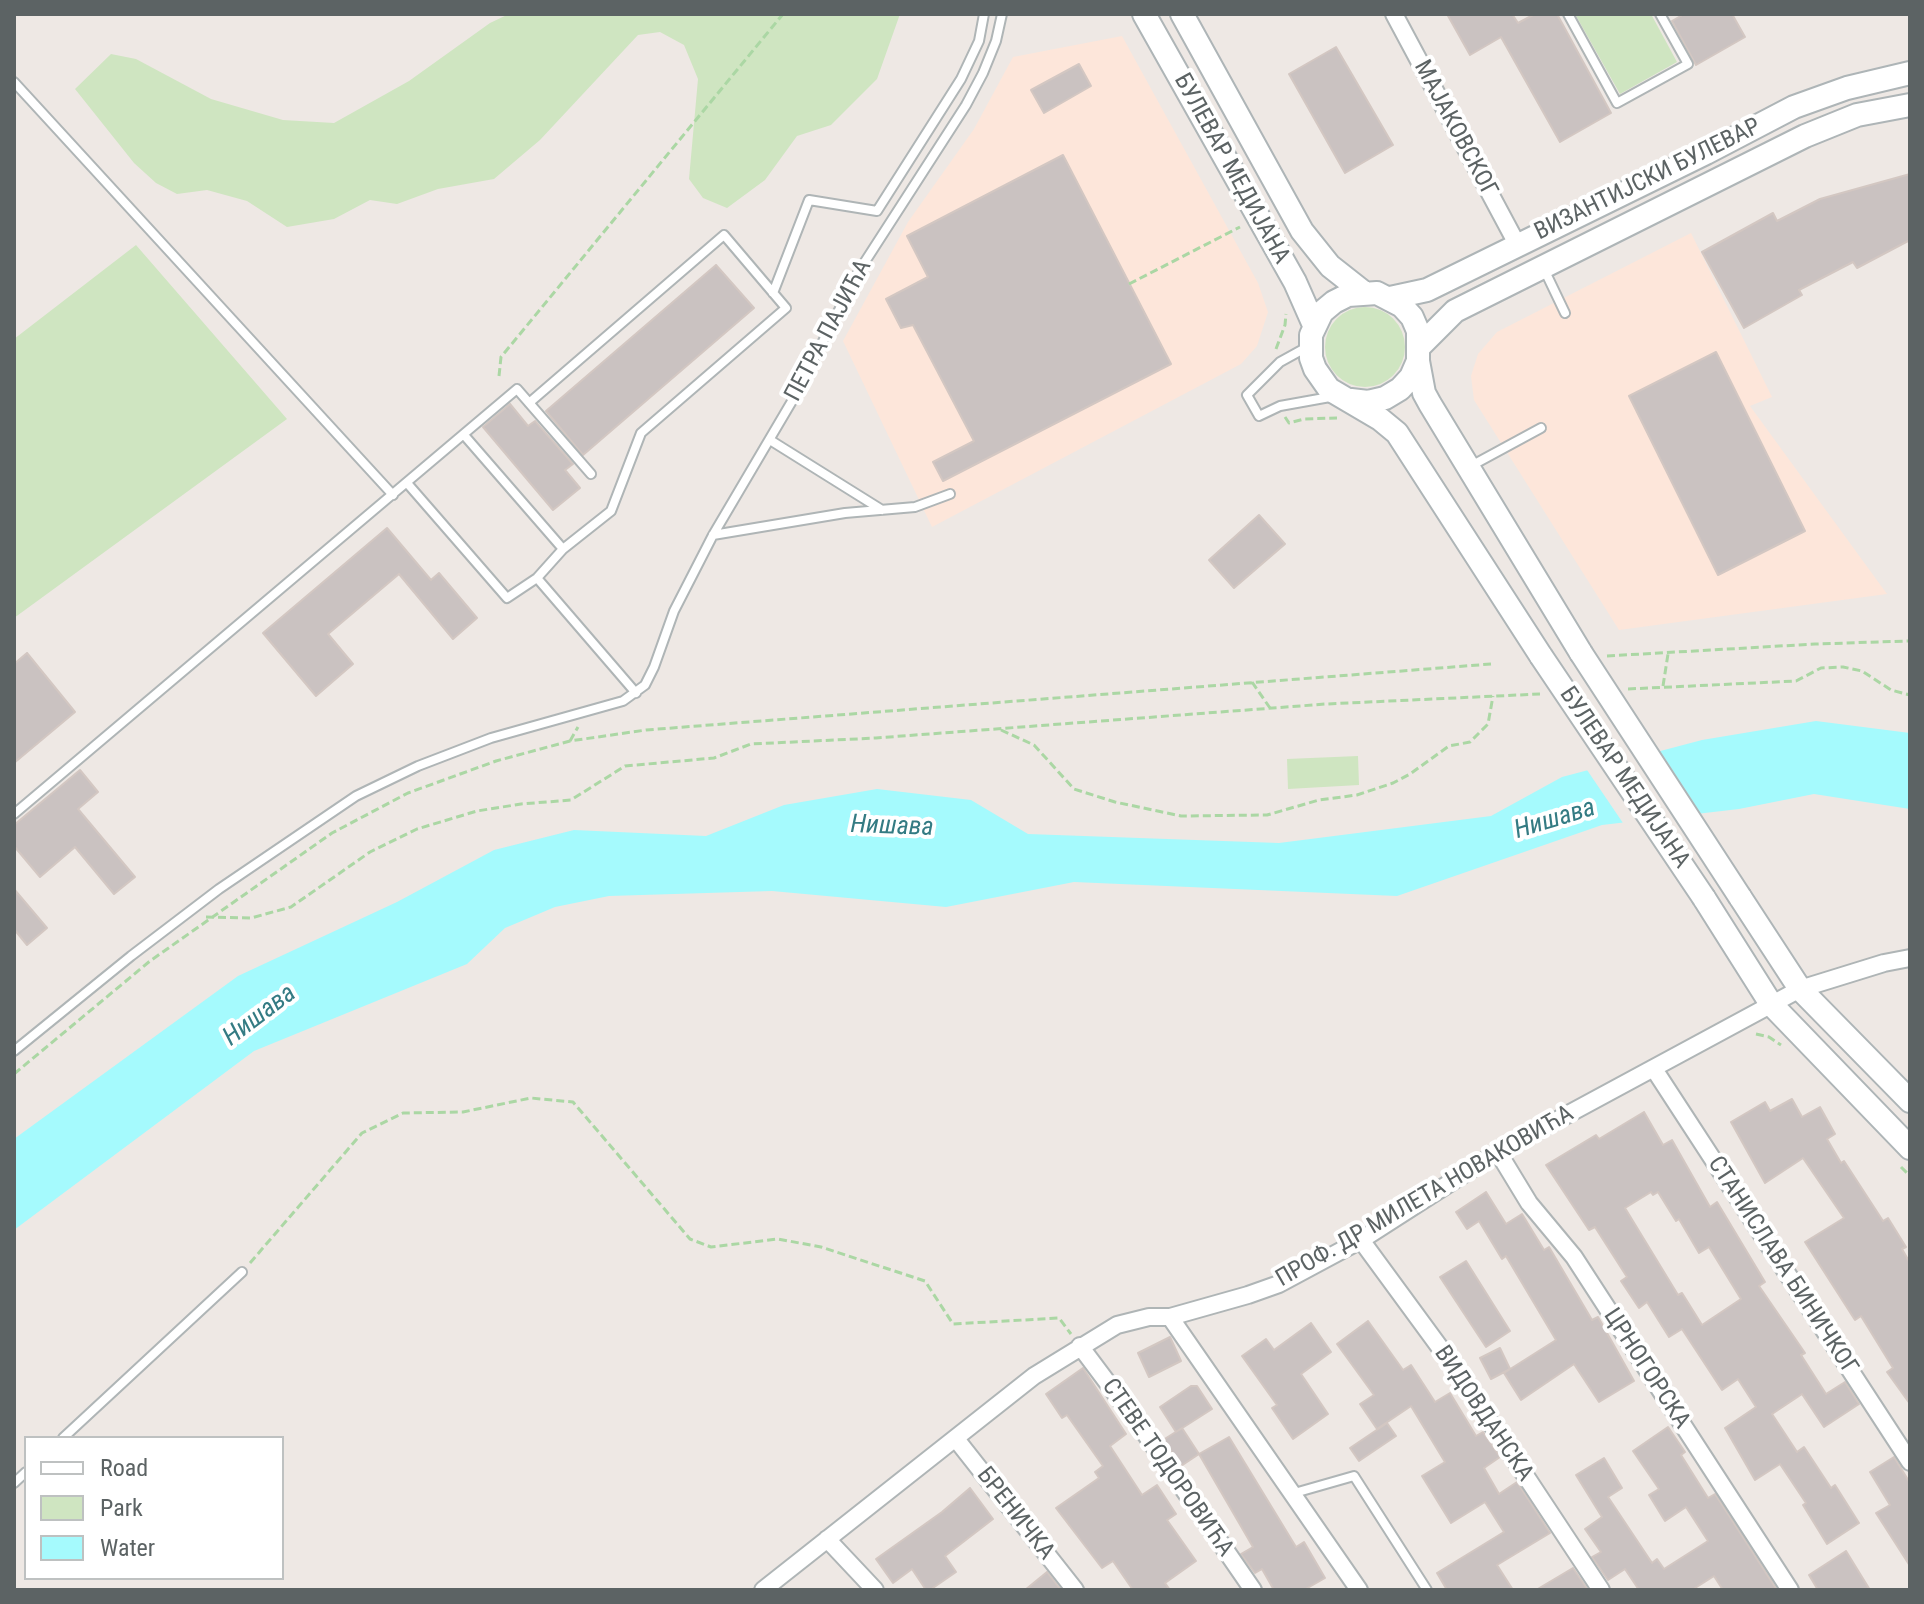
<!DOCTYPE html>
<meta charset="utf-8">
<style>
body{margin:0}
#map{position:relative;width:1924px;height:1604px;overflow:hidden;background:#eee8e4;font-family:"Roboto Condensed",sans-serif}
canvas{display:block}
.frame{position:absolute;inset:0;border:16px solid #5c6364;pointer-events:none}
.legend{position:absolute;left:24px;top:1436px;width:260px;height:144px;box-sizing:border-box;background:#fff;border:2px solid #bec1c1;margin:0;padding:10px 14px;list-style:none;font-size:24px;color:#5c6364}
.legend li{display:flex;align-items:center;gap:16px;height:40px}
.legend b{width:40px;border:2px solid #bec1c1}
</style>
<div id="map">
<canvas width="1924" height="1604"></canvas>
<div class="frame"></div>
<ul class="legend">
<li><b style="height:10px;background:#fff"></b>Road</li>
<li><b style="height:22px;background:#cfe5c1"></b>Park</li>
<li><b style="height:22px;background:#a5fafd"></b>Water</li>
</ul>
</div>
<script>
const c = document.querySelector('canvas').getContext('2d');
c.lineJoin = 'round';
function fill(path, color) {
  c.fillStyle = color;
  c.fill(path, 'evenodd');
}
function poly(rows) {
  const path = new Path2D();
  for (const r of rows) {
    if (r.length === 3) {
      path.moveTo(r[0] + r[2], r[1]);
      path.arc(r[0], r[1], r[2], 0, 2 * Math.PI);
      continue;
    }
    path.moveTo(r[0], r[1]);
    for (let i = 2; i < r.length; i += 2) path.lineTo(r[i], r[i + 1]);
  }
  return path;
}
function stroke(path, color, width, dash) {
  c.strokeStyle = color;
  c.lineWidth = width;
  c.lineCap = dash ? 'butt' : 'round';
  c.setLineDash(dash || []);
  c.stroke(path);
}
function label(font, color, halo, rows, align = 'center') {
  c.font = font + ' "Roboto Condensed",sans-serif';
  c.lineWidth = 8;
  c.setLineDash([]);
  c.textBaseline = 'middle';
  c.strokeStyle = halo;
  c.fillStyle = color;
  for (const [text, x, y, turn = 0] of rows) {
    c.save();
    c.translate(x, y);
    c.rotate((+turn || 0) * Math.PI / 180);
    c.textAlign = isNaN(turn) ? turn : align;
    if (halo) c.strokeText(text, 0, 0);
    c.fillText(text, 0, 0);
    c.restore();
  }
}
fill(poly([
 [1122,36,1258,283,1268,312,1257,346,1241,364,932,527,843,341,908,222,974,129,1013,57],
 [1691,233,1772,397,1750,406,1887,594,1619,630,1474,400,1471,376,1478,354,1497,332]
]), '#fde6da');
fill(poly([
 [509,14,900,14,877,79,831,125,797,136,765,180,727,208,703,198,689,179,698,79,684,45,660,32,638,35,540,140,494,179,438,189,397,204,370,200,334,219,287,227,247,201,207,190,177,194,156,183,134,163,75,89,111,54,136,59,211,99,283,120,334,123,409,81,490,23],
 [1575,14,1651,14,1677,62,1620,94],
 [136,245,287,419,14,618,14,339],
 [1365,347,40],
 [1358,756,1359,785,1288,789,1287,759]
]), '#cfe5c1');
fill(poly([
 [1816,721,1910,733,1910,809,1814,794,1739,809,1602,825,1397,896,1074,882,946,907,772,891,609,896,555,907,505,928,467,964,254,1051,14,1230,14,1139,238,976,397,902,494,850,574,830,706,836,784,805,877,789,971,800,1028,834,1279,843,1491,816,1562,777,1702,740]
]), '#a5fafd');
fill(poly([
 [1658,748,1703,817,1625,826,1585,767]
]), '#eee8e4');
const building = poly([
 [1447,14,1512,14,1518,23,1535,14,1557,14,1611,113,1560,142,1501,37,1470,55,1447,14],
 [1684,14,1732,14,1745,37,1696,65,1672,21,1684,14],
 [1336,47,1393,145,1345,173,1289,74,1336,47],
 [1079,64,1091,86,1044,113,1031,90,1079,64],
 [1063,155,1171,364,943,481,933,462,974,441,913,325,901,328,886,299,928,277,907,236,1063,155],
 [1910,174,1910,240,1857,268,1853,262,1799,290,1802,295,1744,328,1702,252,1773,213,1777,221,1820,199,1910,174],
 [716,265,754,308,583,455,546,411,716,265],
 [1716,352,1805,531,1718,575,1629,396,1716,352],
 [510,404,528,426,535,421,573,464,565,470,580,488,553,510,483,427,510,404],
 [1259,515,1285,544,1234,588,1209,560,1259,515],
 [387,528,431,580,439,573,477,618,453,639,399,574,328,634,353,664,316,696,263,633,387,528],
 [27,653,75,712,14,763,14,664,27,653],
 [80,770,98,792,78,809,135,877,114,894,75,847,40,877,14,846,14,825,80,770],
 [14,889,47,928,27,945,14,929,14,889],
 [1792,1099,1802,1117,1820,1107,1835,1134,1827,1139,1841,1163,1844,1161,1883,1221,1888,1218,1906,1247,1902,1249,1910,1263,1910,1404,1887,1372,1893,1368,1861,1316,1855,1320,1805,1242,1844,1218,1803,1158,1765,1183,1731,1122,1765,1102,1770,1111,1792,1099],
 [1644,1112,1663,1145,1672,1140,1710,1207,1717,1202,1765,1282,1759,1286,1805,1353,1801,1355,1826,1394,1845,1382,1859,1404,1824,1427,1802,1394,1772,1414,1797,1452,1804,1447,1831,1488,1835,1485,1859,1523,1827,1544,1803,1505,1806,1503,1780,1464,1755,1480,1725,1428,1756,1407,1738,1379,1722,1390,1682,1329,1669,1337,1647,1302,1639,1308,1621,1281,1627,1277,1595,1227,1589,1230,1546,1165,1596,1135,1599,1139,1644,1112],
 [1651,1192,1653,1195,1658,1192,1676,1221,1679,1219,1699,1253,1709,1247,1741,1299,1702,1325,1682,1293,1678,1295,1625,1208,1651,1192],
 [1486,1192,1506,1224,1522,1214,1544,1250,1549,1247,1592,1320,1598,1317,1634,1381,1599,1402,1574,1364,1521,1400,1504,1373,1556,1340,1506,1256,1502,1259,1479,1221,1467,1229,1456,1212,1486,1192],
 [1466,1261,1510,1331,1486,1347,1440,1277,1466,1261],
 [1368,1321,1403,1370,1411,1365,1435,1402,1450,1393,1476,1436,1483,1432,1500,1457,1484,1468,1499,1494,1517,1482,1550,1533,1497,1565,1513,1590,1447,1590,1437,1573,1504,1532,1485,1502,1451,1523,1422,1476,1445,1462,1411,1406,1377,1429,1360,1404,1374,1395,1337,1344,1368,1321],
 [1311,1323,1331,1352,1301,1374,1328,1414,1293,1439,1272,1408,1277,1405,1242,1356,1266,1339,1274,1350,1311,1323],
 [1170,1337,1181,1361,1149,1377,1138,1353,1170,1337],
 [1500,1348,1510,1369,1491,1379,1480,1358,1500,1348],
 [1083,1368,1126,1434,1110,1446,1142,1495,1157,1485,1176,1514,1167,1520,1196,1561,1165,1583,1170,1590,1133,1590,1113,1561,1102,1568,1056,1508,1099,1478,1095,1472,1103,1466,1067,1415,1062,1418,1046,1394,1083,1368],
 [1191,1386,1197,1386,1212,1409,1176,1432,1160,1407,1191,1386],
 [1387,1423,1396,1436,1359,1461,1350,1448,1387,1423],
 [1668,1427,1685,1452,1681,1455,1708,1498,1715,1494,1777,1590,1723,1590,1714,1576,1692,1590,1639,1590,1625,1569,1608,1580,1592,1557,1601,1552,1585,1529,1602,1517,1576,1475,1604,1458,1622,1488,1608,1497,1652,1563,1657,1559,1664,1569,1708,1541,1686,1507,1665,1521,1649,1495,1659,1489,1633,1451,1668,1427],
 [1182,1428,1199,1454,1181,1466,1163,1440,1182,1428],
 [1229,1437,1296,1547,1304,1542,1325,1578,1304,1590,1274,1590,1262,1569,1255,1573,1241,1554,1253,1547,1199,1454,1229,1437],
 [1894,1457,1910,1483,1910,1566,1876,1513,1890,1505,1870,1472,1894,1457],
 [970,1488,993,1519,945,1556,956,1572,930,1590,926,1590,912,1569,893,1583,876,1559,942,1512,970,1488],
 [1846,1551,1870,1590,1818,1590,1809,1575,1846,1551],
 [1573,1568,1588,1590,1536,1590,1573,1568],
 [1047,1572,1061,1590,1025,1590,1047,1572]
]);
fill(building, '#cac2c1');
stroke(building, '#d3c7c2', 2);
const lane = poly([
 [1568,14,1617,103,1688,64,1660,14],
 [14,82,393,495],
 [1543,267,1565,313],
 [773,293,809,200,877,211,961,79,979,41,984,14],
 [1309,346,1280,362,1247,395,1259,416,1280,406,1330,397],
 [529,403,724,235,786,308,641,433,611,511,563,549],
 [770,440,882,510],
 [1469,467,1541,428],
 [407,483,507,598,537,578,563,549,464,435],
 [713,535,845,513,915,507,950,494],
 [537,578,636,693],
 [14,814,517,389,591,474],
 [14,1051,131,956,219,889,356,796,418,766,491,738,623,701,645,685,654,667,674,611,713,535,795,396,859,271,966,105,983,73,996,41,1002,14],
 [63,1438,242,1272],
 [14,1483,26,1472],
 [1291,1494,1354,1476,1427,1590]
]);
const street = poly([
 [1394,14,1517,244],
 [1654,1069,1910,1462],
 [1498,1152,1529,1203,1574,1257,1790,1590],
 [1361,1240,1449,1360,1601,1590],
 [1170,1317,1359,1590],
 [1080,1346,1140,1426,1253,1590],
 [956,1439,1075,1590],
 [827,1539,875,1590],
 [763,1590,1034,1376,1117,1325,1149,1317,1170,1317,1248,1295,1279,1284,1361,1240,1498,1152,1800,989,1884,963,1910,958]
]);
const secondary = poly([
 [1144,14,1295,282,1314,325],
 [1182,14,1302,231,1330,266,1363,292],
 [1390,298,1427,290,1706,153,1794,107,1847,88,1910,73],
 [1420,346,1455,311,1805,136,1857,115,1910,105],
 [1418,361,1424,393,1430,404,1581,653],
 [1351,400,1368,402,1385,398,1400,389,1411,377,1418,361,1418,331,1412,317,1402,306,1377,293,1348,295,1334,302,1322,312,1311,335,1311,358,1315,369,1329,389,1380,419,1397,433,1541,656],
 [1740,897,1800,989,1910,1101],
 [1704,898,1771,1004,1910,1148]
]);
stroke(lane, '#afb5b6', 12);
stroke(street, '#afb5b6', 20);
stroke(secondary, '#aeb5b7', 26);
stroke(poly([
 [1129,284,1240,227],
 [1276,349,1285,325,1286,314],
 [499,376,501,357,783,14],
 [1285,417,1289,423,1304,419,1337,418],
 [1607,656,1815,644,1910,641],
 [1252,682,1270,708],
 [1663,686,1668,654],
 [1628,689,1796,681,1821,668,1843,667,1862,671,1891,690,1910,695],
 [1001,730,1034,745,1074,789,1115,802,1181,816,1267,815,1319,800,1357,795,1393,783,1410,774,1449,746,1470,742,1488,724,1493,696],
 [570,741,578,727],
 [206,917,251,918,291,907,370,852,417,829,477,811,521,804,571,800,625,766,714,758,751,744,876,738,1326,704,1540,694],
 [1756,1034,1769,1037,1781,1045],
 [14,1074,150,961,332,833,408,793,496,761,570,741,646,730,1491,664],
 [1901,1167,1910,1176],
 [250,1263,362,1133,403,1113,463,1112,531,1098,573,1102,690,1239,711,1247,778,1239,821,1247,925,1281,953,1324,1059,1318,1071,1334]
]), '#abd7a4', 3, [8, 4]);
stroke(lane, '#fff', 8);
stroke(street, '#fff', 16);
stroke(secondary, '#fff', 22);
const secondaryBridge = poly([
 [1581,653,1740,897],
 [1541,656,1704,898]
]);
stroke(secondaryBridge, '#aeb5b7', 26, []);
stroke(secondaryBridge, '#fff', 22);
label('24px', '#5c6364', '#fff', [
 ["МАЈАКОВСКОГ",1455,129,62],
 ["БУЛЕВАР МЕДИЈАНА",1231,169,61],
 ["ВИЗАНТИЈСКИ БУЛЕВАР",1648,180,-26],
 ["ПЕТРА ПАЈИЋА",829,331,-62],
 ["БУЛЕВАР МЕДИЈАНА",1624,778,56],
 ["ПРОФ. ДР МИЛЕТА НОВАКОВИЋА",1425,1197,-30],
 ["СТАНИСЛАВА БИНИЧКОГ",1782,1266,57],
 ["ЦРНОГОРСКА",1646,1369,57],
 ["ВИДОВДАНСКА",1483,1414,56],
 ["СТЕВЕ ТОДОРОВИЋА",1167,1468,55],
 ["БРЕНИЧКА",1015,1514,52]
]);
label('italic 26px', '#347b83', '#fff', [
 ["Нишава",1555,820,-17],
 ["Нишава",892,827,2],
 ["Нишава",260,1016,-37]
]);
</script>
